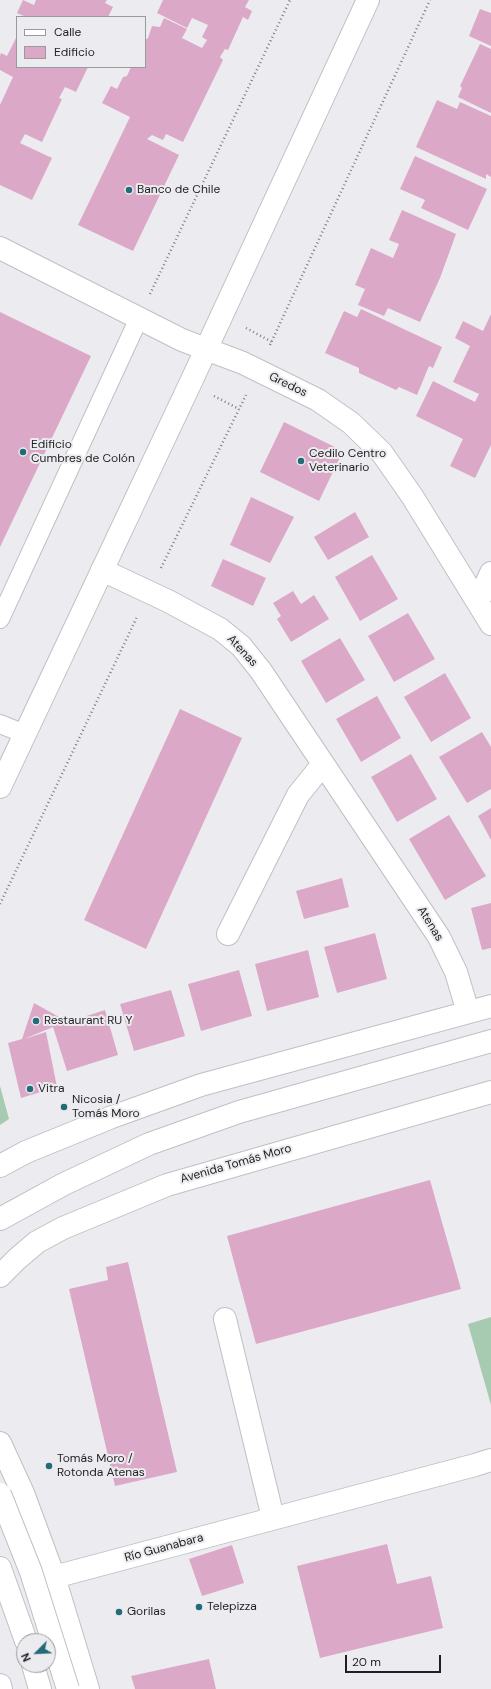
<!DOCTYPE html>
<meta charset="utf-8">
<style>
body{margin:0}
#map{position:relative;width:491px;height:1689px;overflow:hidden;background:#ececf0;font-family:"DM Sans",sans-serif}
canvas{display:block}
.legend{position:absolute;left:16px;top:16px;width:130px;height:52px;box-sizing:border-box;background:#ececf0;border:1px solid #9a9a9d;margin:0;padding:5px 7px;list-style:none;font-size:12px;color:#1f1f21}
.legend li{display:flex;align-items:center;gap:8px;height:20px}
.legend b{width:20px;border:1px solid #9a9a9d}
.north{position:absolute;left:16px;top:1633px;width:40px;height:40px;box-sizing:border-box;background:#ececf0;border:1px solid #9a9a9d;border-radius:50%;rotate:246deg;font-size:11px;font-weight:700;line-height:16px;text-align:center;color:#1f1f21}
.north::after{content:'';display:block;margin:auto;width:14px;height:18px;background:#226b77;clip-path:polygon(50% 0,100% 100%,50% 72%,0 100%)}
.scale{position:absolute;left:345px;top:1655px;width:96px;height:18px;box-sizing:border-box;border:2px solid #1f1f21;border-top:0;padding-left:5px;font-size:12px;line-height:14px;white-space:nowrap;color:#1f1f21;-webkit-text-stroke:3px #ececf0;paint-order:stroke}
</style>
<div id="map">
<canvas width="491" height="1689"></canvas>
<ul class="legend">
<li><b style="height:5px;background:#fff"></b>Calle</li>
<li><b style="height:11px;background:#dba9c7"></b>Edificio</li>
</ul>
<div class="north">N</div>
<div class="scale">20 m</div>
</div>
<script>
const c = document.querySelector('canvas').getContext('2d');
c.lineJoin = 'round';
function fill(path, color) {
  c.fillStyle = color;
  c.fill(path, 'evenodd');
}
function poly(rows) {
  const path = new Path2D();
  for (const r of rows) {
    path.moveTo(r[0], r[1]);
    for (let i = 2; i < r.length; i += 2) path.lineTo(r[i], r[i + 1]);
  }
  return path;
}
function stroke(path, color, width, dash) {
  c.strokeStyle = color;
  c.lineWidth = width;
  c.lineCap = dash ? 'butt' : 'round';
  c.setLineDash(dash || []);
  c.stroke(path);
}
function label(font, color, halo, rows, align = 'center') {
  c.font = font + ' "DM Sans",sans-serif';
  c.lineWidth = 4;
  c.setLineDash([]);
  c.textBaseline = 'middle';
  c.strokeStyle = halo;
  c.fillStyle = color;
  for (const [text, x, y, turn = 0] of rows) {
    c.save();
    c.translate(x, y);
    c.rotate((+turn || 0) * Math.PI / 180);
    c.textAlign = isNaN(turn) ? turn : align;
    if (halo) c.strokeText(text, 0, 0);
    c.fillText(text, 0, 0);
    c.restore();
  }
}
fill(poly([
 [0,1086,9,1119,0,1125],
 [491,1317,491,1405,468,1324]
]), '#a6cbb0');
fill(poly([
 [23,0,34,5,36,0,107,0,105,3,113,7,108,17,26,17,17,13],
 [163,0,249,0,245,7,252,11,248,20,243,17,228,50,225,49,220,57,223,60,183,142,166,134,163,140,152,135,147,139,179,155,133,251,78,225,130,117,102,103,111,86,117,89,123,77,127,76,131,67,145,67,145,40,148,38,152,26,160,27,164,18,187,29,182,38,202,48,207,40,202,37,208,25,192,18,187,28,157,13],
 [480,9,491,13,491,46,469,36],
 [17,36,17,67,88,67,76,92,65,87,59,98,62,99,42,142,25,134,20,143,52,158,32,200,0,185,0,105,13,77,0,70,0,56,1,53,7,56],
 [480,44,491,49,491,113,458,97,462,88,460,86],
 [437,100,457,109,460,102,491,116,491,177,486,174,486,179,416,147],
 [415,156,487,189,468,230,421,208,425,200,400,189],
 [402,210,456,234,440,278,420,322,388,308,384,316,358,305,365,289,355,285,371,248,393,258,399,244,389,240],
 [361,309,442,347,433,368,429,366,417,395,399,387,396,390,359,373,359,368,325,353,344,311,357,317],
 [0,312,91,356,0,547],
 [491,314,491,445,475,478,450,466,463,439,416,416,433,381,475,402,479,394,453,382,470,346,455,338,463,321,483,331],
 [284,422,343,451,319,501,260,472],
 [251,497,294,517,270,563,230,545],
 [355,512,369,537,328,560,314,537],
 [372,555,398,599,360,621,335,577],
 [223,559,266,578,253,606,211,586],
 [293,591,301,604,314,595,329,619,291,642,277,619,281,616,273,603],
 [408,613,435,659,394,682,368,636],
 [340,638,365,680,326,703,301,661],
 [445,673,471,718,431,742,404,697],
 [377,696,401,738,361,762,336,719],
 [180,709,242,738,146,949,84,920],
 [482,732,491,747,491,789,467,803,439,757],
 [411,754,437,799,397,822,371,777],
 [491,808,491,840,478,816],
 [449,815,486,876,445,900,409,839],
 [342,878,349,907,304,919,296,891],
 [491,903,491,948,482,950,471,908],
 [375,933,387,979,337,993,324,947],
 [308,950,319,997,267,1011,255,964],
 [239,970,252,1016,201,1031,188,984],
 [171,990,185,1036,134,1051,120,1004],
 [34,1003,68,1022,105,1010,118,1055,67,1071,53,1027,24,1039,46,1032,57,1087,21,1098,8,1043,22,1039],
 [430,1180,461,1289,256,1344,227,1236],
 [128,1262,177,1472,115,1486,69,1289,108,1280,106,1267],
 [387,1544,397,1584,431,1576,443,1628,320,1658,297,1566],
 [232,1545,244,1583,202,1596,189,1559],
 [209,1659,216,1689,135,1689,131,1676]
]), '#dba9c7');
const service = poly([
 [0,619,139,318],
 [0,724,25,734]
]);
const minor = poly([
 [0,248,182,340,243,363,318,400,351,423,382,453,412,496,491,624],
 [102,570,168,601,220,629,241,646,261,671,439,937,456,972,468,1012],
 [478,602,491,573],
 [228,934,298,795,323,764],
 [225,1319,273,1518],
 [54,1577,475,1465,491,1460]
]);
const secondary = poly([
 [0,787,190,384,368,0],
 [0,1166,26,1152,112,1117,201,1085,491,1006],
 [0,1219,64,1184,149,1144,239,1112,491,1041],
 [0,1276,17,1259,37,1242,63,1228,167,1185,491,1092]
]);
const primary = poly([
 [0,1443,23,1493,54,1577,88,1689],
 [0,1568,26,1641],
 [33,1665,40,1689],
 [0,1685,1,1689]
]);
stroke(service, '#bfc0c4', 20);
stroke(minor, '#bfc0c4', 24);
stroke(secondary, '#bfc0c4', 24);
stroke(primary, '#bfc0c4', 24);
stroke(poly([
 [150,294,290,0],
 [246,328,272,342],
 [270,345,430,0],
 [214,396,239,409],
 [161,568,246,395],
 [0,904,137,617]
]), '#7e7e81', 2.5, [1, 3]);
stroke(service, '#fff', 18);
stroke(minor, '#fff', 22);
stroke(secondary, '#fff', 22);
stroke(primary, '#fff', 22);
const primaryBridge = poly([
 [0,1494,31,1572,68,1689]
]);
stroke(primaryBridge, '#bfc0c4', 24, []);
stroke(primaryBridge, '#fff', 22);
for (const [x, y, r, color] of [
 [129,190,4,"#226b77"],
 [23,452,4,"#226b77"],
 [301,461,4,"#226b77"],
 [36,1021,4,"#226b77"],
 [30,1089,4,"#226b77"],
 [64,1107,4,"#226b77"],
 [49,1466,4,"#226b77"],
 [199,1607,4,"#226b77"],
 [119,1612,4,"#226b77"]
]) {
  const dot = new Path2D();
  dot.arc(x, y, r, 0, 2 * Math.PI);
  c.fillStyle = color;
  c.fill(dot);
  stroke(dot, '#ececf0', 1.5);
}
label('12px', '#1f1f21', '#ececf0', [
 ["Banco de Chile",137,190],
 ["Edificio",31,445],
 ["Cumbres de Colón",31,459],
 ["Cedilo Centro",309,454],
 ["Veterinario",309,468],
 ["Restaurant RU Y",44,1021],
 ["Vitra",38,1089],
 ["Nicosia /",72,1100],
 ["Tomás Moro",72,1114],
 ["Tomás Moro /",57,1459],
 ["Rotonda Atenas",57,1473],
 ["Telepizza",207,1607],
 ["Gorilas",127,1612]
], 'left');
label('12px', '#1f1f21', '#ececf0', [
 ["Gredos",288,385,26],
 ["Atenas",242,651,47],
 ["Atenas",430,924,58],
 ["Avenida Tomás Moro",236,1164,-16],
 ["Río Guanabara",164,1548,-15]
]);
</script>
